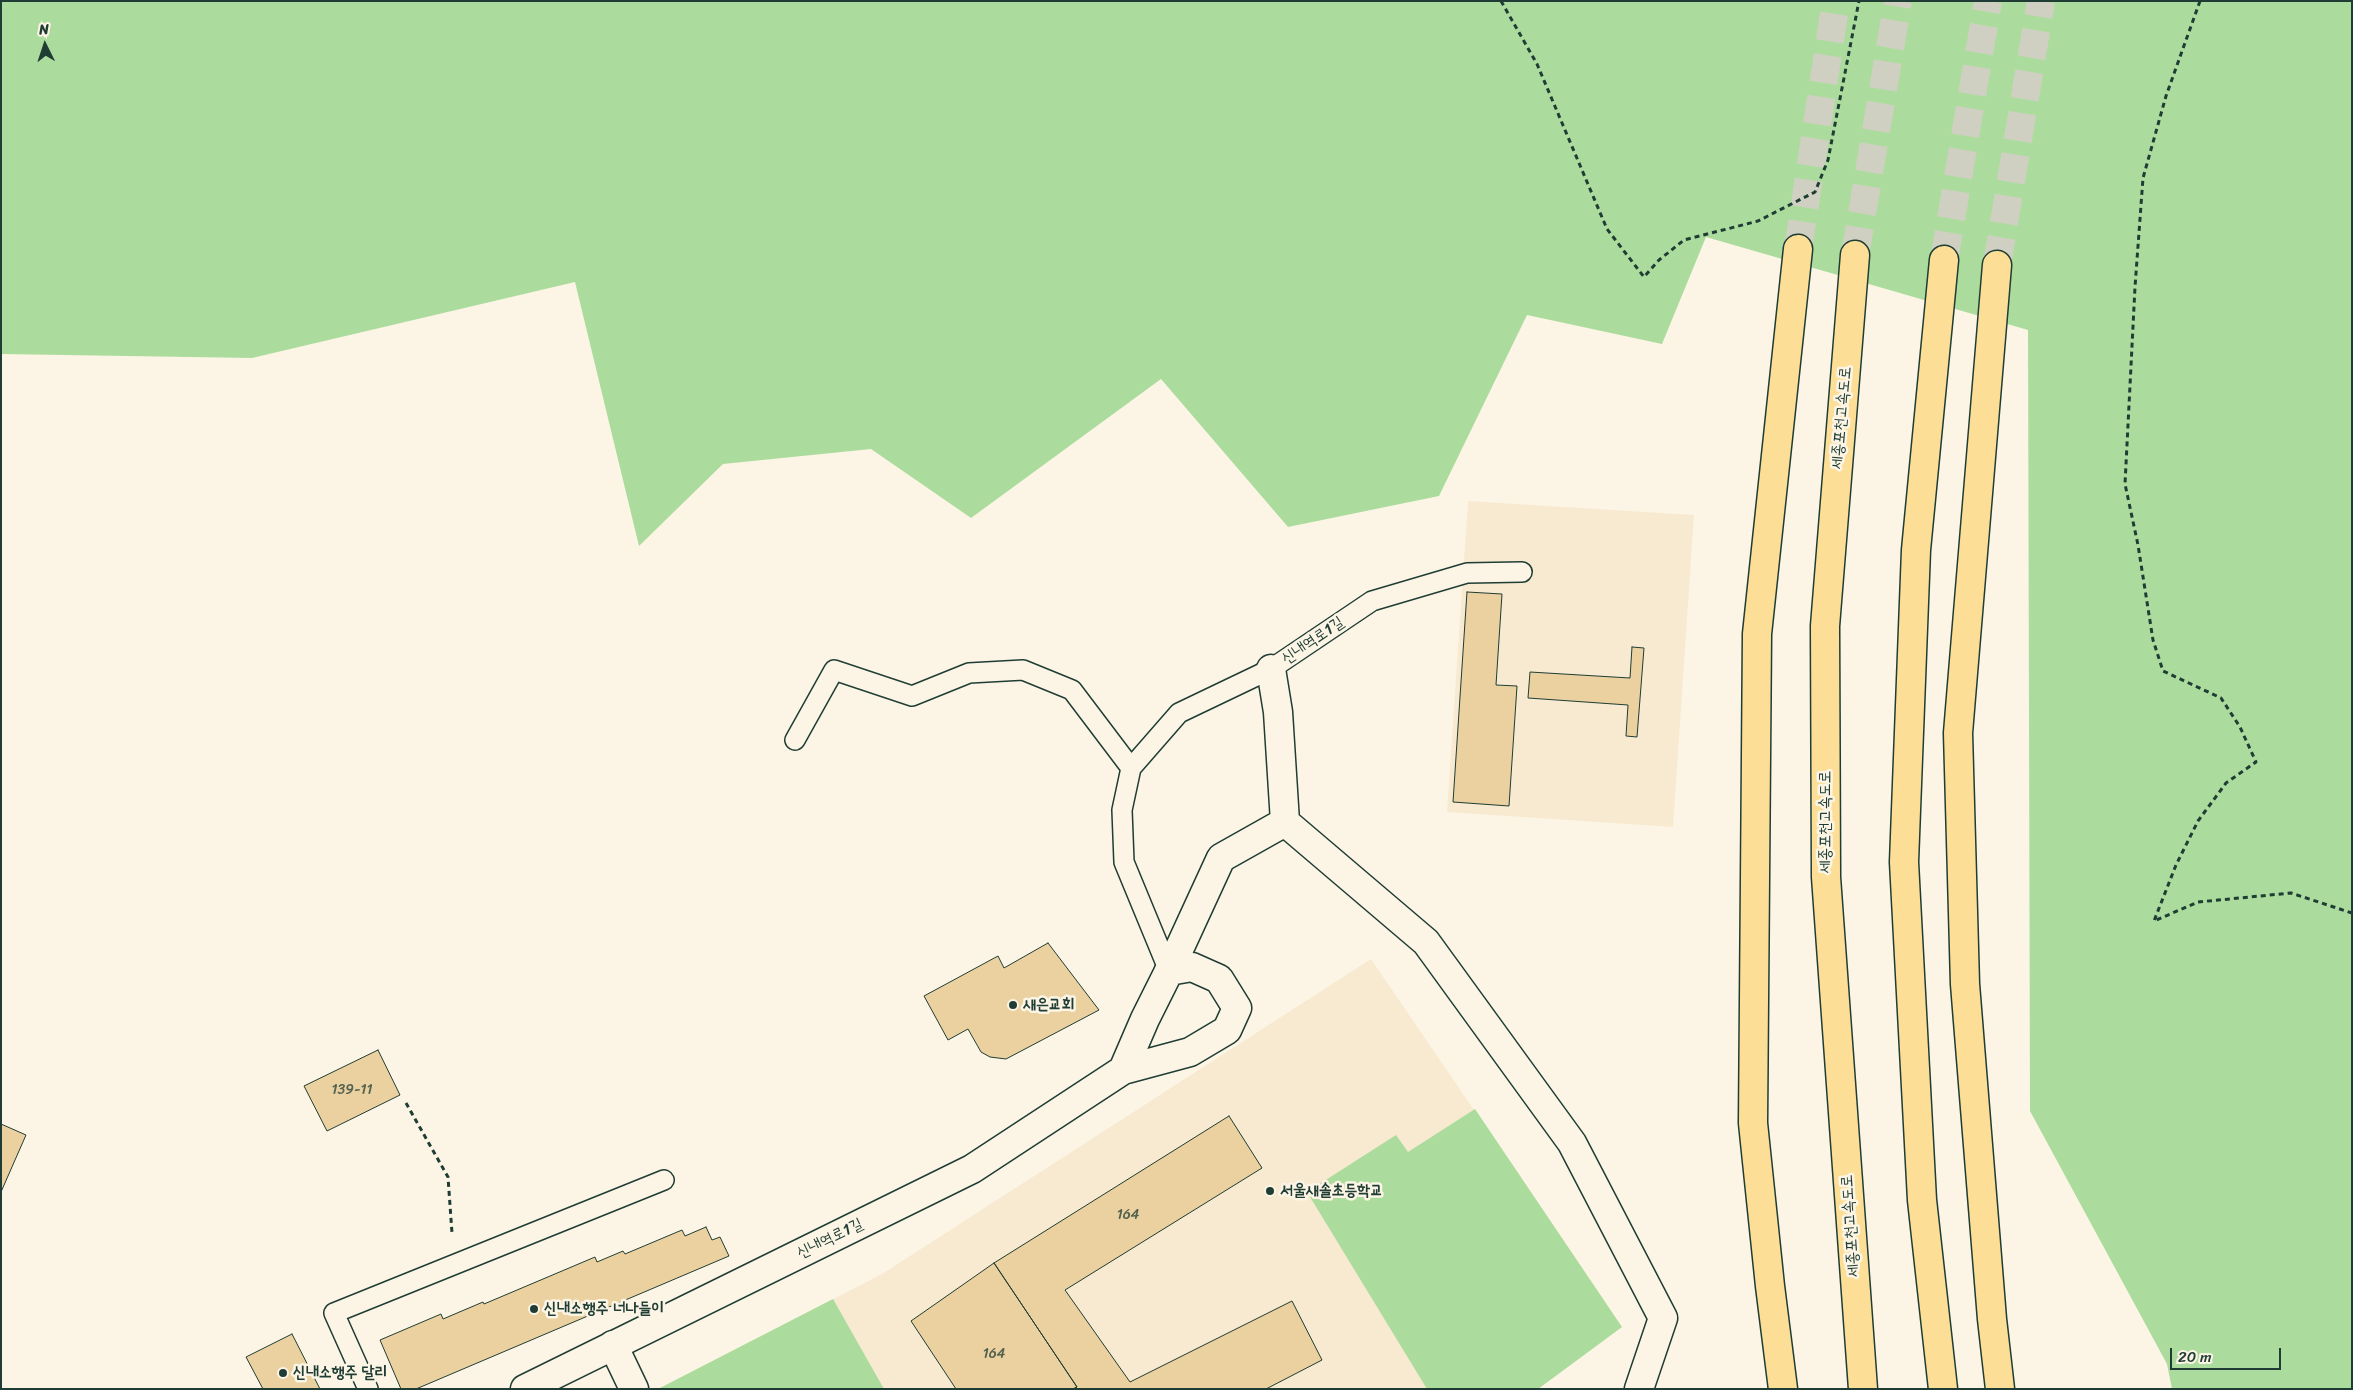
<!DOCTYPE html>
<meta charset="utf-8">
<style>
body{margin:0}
#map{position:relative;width:2353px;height:1390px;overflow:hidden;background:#fcf5e5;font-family:Sriracha,sans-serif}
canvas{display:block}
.frame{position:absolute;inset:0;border:2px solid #1f3d34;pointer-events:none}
.north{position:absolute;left:20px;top:20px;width:50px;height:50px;-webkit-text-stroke:4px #fcf5e5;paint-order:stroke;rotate:356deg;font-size:14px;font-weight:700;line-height:20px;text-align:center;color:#1f3d34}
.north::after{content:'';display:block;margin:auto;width:18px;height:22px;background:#1f3d34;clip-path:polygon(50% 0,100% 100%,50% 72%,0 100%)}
.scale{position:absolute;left:2170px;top:1348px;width:111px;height:22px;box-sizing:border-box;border:2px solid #1f3d34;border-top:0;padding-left:6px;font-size:15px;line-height:18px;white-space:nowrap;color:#1f3d34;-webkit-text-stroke:4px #fcf5e5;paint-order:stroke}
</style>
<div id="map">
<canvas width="2353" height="1390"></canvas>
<div class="frame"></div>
<div class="north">N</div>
<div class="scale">20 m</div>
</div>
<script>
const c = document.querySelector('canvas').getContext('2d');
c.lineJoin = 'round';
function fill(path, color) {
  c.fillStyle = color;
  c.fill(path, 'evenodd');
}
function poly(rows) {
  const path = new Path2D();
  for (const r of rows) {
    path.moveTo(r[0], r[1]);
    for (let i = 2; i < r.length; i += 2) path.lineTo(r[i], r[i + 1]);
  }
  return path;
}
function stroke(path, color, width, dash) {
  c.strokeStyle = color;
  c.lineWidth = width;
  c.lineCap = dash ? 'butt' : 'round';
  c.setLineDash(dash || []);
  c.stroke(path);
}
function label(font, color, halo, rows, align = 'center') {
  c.font = font + ' Sriracha,"Poor Story",sans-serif';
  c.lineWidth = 5;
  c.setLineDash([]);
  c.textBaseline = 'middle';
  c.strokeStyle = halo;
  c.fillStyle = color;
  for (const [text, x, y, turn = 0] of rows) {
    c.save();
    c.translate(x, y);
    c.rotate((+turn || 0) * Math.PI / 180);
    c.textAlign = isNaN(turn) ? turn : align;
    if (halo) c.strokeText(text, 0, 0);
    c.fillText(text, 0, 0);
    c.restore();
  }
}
fill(poly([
 [1468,501,1694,515,1673,827,1447,812],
 [1371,959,1622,1327,1538,1389,658,1389,882,1274]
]), '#f7ead0');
fill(poly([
 [1,1,2352,1,2352,1389,2172,1389,2167,1364,2030,1111,2028,330,1706,237,1662,344,1527,315,1439,496,1288,527,1161,379,971,518,871,449,723,464,639,546,575,282,252,358,1,354],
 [1475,1109,1622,1327,1538,1389,1427,1389,1307,1192,1396,1135,1408,1152],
 [833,1299,884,1389,658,1389]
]), '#acdc9d');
const building = poly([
 [1467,592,1502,594,1496,685,1517,686,1509,806,1453,802,1467,592],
 [1632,647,1644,648,1637,737,1626,736,1628,705,1528,698,1530,672,1630,678,1632,647],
 [1048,943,1099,1010,1006,1059,990,1057,981,1052,968,1029,948,1040,924,996,998,956,1004,968,1048,943],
 [378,1050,400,1095,327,1131,304,1086,378,1050],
 [1229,1116,1262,1168,1065,1290,1130,1382,1292,1301,1322,1360,1266,1389,1073,1389,1077,1387,994,1263,1229,1116],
 [1,1124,26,1135,1,1192,1,1124],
 [706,1227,712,1240,720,1237,729,1256,416,1389,401,1389,380,1340,441,1314,443,1319,483,1302,484,1304,595,1257,597,1262,623,1251,625,1254,682,1230,685,1236,706,1227],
 [994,1263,1077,1387,1073,1389,956,1389,911,1321,994,1263],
 [292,1334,320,1389,263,1389,246,1357,292,1334]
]);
fill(building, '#ebd0a0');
stroke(building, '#1f3d34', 1);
stroke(poly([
 [1798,249,1836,1],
 [1855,255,1898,1],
 [1944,260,1988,1],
 [1997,265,2041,1]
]), '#d0d0c2', 28, [28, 14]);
const service = poly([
 [795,740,834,670,912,696,969,673,1023,670,1072,690,1131,768],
 [1169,971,1124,862,1122,810,1131,768,1179,713,1271,669,1372,601,1467,573,1522,572],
 [368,1389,334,1313,664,1180]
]);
const pedestrian = poly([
 [1271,669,1278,712,1285,822],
 [1169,971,1221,858,1285,822,1426,942,1572,1143,1663,1318,1639,1389],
 [613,1345,634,1389]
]);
const minor = poly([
 [525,1389,972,1169,1123,1070,1190,1052,1227,1030,1237,1008,1219,979,1192,967,1169,971,1145,1019,1123,1070]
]);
const motorway = poly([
 [1855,255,1825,626,1826,877,1863,1389],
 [1997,265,1958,733,1965,984,1992,1319,2000,1389],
 [1783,1389,1770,1286,1753,1123,1757,634,1798,249],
 [1943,1389,1922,1200,1904,862,1916,550,1944,260]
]);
stroke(service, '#1f3d34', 22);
stroke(pedestrian, '#1f3d34', 31);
stroke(minor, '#1f3d34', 31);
stroke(motorway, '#1f3d34', 31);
stroke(poly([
 [1501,1,1537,64,1607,229,1644,277,1659,260,1684,240,1758,221,1815,192,1828,160,1859,1],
 [2200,1,2166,96,2143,178,2135,287,2125,484,2138,545,2153,640,2163,671,2221,698,2240,727,2256,762,2226,783,2198,821,2176,865,2154,921,2198,902,2291,893,2352,913],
 [406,1103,448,1177,452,1233]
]), '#1f3d34', 3, [5, 4]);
stroke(service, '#fcf5e5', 19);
stroke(pedestrian, '#fcf5e5', 28);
stroke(minor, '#fcf5e5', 28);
stroke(motorway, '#fcde96', 28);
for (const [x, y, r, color] of [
 [1013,1005,5,"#1f3d34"],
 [1270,1191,5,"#1f3d34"],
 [534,1309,5,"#1f3d34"],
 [283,1373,5,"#1f3d34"]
]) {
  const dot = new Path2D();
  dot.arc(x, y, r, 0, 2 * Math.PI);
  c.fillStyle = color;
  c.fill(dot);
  stroke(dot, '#fcf5e5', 2);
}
label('14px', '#52624f', null, [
 ["139-11",352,1090],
 ["164",1128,1215],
 ["164",994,1354]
]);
label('16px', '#1f3d34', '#fcf5e5', [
 ["세종포천고속도로",1842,418,-85],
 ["신내역로1길",1313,641,-34],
 ["세종포천고속도로",1826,822,-90],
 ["세종포천고속도로",1851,1226,-94],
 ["신내역로1길",830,1239,-26]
]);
label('bold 16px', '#1f3d34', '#fcf5e5', [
 ["새은교회",1023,1005],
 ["서울새솔초등학교",1280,1191],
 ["신내소행주 너나들이",544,1309],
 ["신내소행주 달리",293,1373]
], 'left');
</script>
